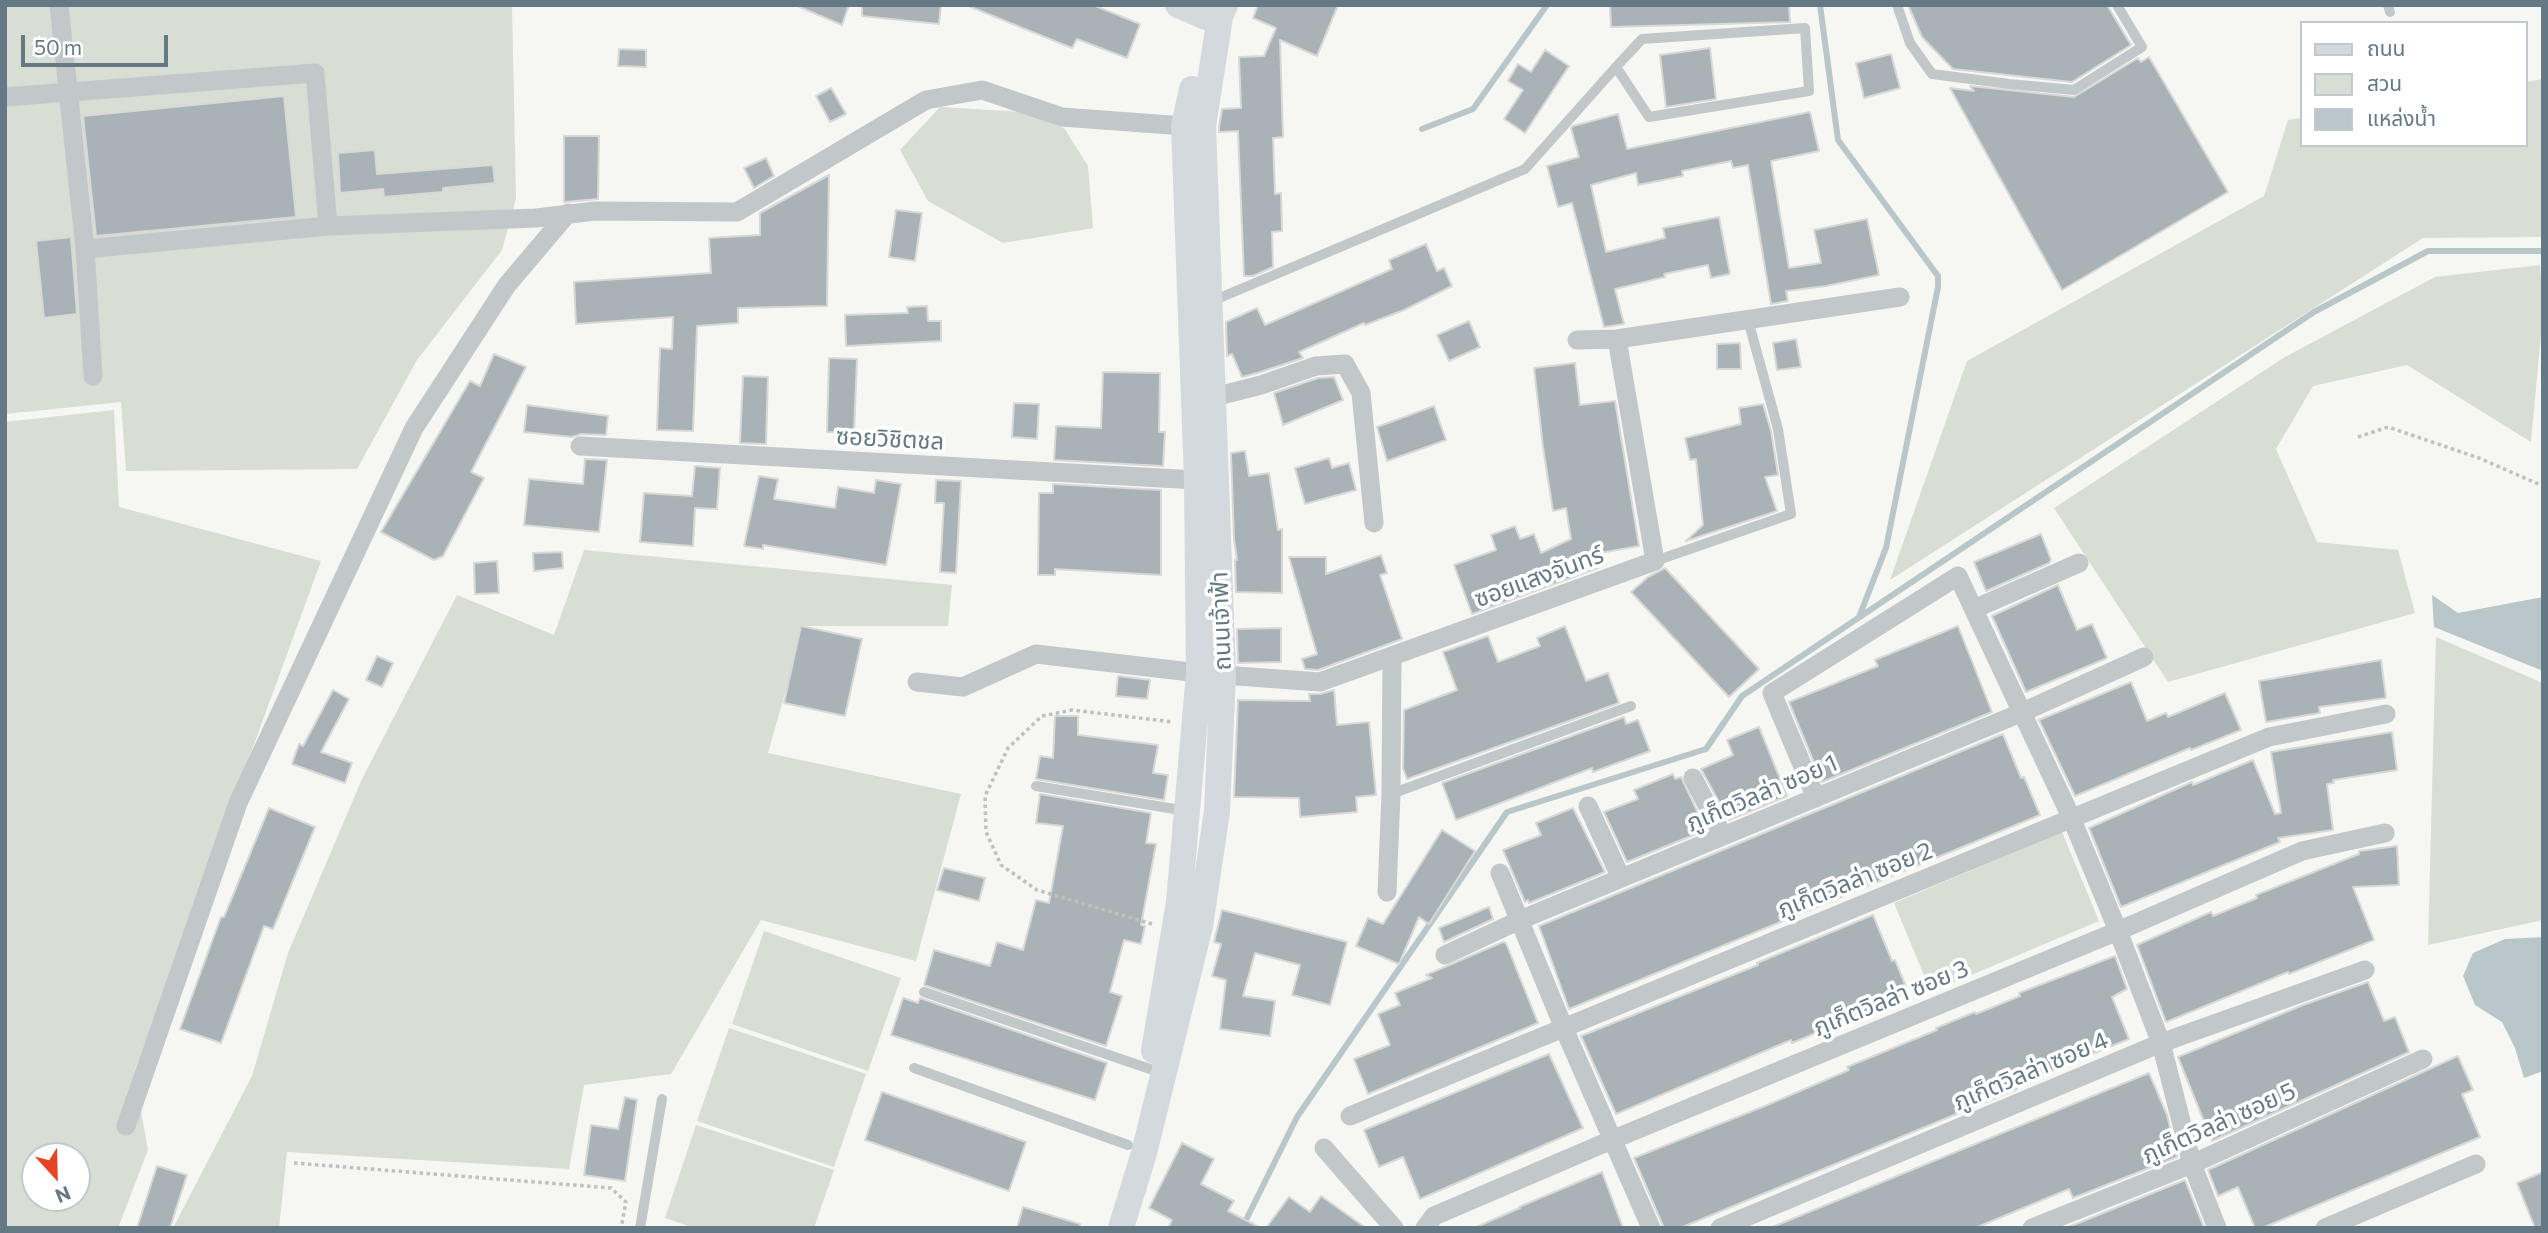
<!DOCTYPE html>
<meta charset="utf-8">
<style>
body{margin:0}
#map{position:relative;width:2548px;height:1233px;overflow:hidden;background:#f6f6f3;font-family:Commissioner,"Noto Sans Thai",sans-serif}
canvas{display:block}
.frame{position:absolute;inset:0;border:7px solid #657985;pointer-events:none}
.legend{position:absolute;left:2300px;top:21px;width:228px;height:126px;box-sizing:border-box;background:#fff;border:2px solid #c1c9ce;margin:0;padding:9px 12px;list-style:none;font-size:21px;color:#657985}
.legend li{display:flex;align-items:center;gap:14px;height:35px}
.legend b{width:35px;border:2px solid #c1c9ce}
.north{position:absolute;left:21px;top:1142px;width:70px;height:70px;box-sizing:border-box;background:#fff;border:2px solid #c1c9ce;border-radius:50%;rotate:158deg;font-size:19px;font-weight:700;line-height:28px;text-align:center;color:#657985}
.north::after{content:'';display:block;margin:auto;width:24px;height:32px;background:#e54425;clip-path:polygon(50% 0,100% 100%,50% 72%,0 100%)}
.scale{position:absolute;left:21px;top:35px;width:147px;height:32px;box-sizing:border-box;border:4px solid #657985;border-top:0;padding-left:9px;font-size:21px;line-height:24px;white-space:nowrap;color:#657985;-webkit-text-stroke:5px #fff;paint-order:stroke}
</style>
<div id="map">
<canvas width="2548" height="1233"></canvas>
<div class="frame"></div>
<ul class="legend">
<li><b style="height:9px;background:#d4d9dd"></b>ถนน</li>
<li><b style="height:19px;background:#d8ded4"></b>สวน</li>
<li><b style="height:19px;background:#b9c7ca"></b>แหล่งน้ำ</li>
</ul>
<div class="north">N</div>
<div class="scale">50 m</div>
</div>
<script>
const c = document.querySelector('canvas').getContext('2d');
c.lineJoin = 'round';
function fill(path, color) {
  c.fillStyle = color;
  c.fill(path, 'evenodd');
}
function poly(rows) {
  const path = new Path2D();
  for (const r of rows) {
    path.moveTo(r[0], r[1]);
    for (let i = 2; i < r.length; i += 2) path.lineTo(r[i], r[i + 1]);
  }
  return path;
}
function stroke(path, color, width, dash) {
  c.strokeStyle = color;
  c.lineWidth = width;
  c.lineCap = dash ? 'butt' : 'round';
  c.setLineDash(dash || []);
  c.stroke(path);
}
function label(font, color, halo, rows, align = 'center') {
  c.font = font + ' Commissioner,"Noto Sans Thai",sans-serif';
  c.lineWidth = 7;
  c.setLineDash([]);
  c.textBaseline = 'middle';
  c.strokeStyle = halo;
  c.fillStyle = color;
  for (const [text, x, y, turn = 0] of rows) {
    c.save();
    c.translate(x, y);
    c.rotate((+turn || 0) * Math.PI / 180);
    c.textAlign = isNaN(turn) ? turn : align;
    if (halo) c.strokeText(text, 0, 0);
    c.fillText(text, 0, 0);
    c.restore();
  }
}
fill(poly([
 [5,5,512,5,516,198,502,250,417,360,357,469,126,471,121,402,5,414],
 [2543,79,2543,237,2423,238,1890,580,1967,361,2264,196,2288,120,2301,118,2301,145,2525,145,2525,82],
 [940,107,1022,112,1064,128,1088,166,1093,228,1003,243,928,201,900,150],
 [2540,265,2543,313,2531,442,2407,365,2313,386,2276,449,2317,542,2398,550,2415,613,2168,682,2054,508,2285,357,2435,277],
 [114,410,119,507,321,561,134,1073,148,1150,118,1228,5,1228,5,422],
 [35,1156,77,1156,77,1198,35,1198],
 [584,550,952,585,948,626,804,626,768,753,961,794,916,961,761,920,671,1074,584,1085,569,1169,287,1152,279,1228,173,1228,252,1076,288,953,362,779,457,595,554,635],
 [2436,637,2543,683,2543,920,2428,945],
 [2062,832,2099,921,1931,992,1894,903],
 [764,931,901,978,868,1071,732,1024],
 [729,1028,866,1074,834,1167,697,1121],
 [696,1125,834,1170,814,1228,694,1228,665,1218]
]), '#d8ded4');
fill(poly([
 [2432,595,2458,613,2543,597,2543,671,2434,627],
 [2543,937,2543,1071,2524,1078,2515,1048,2502,1022,2475,1005,2463,976,2473,953,2505,939]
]), '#b9c7ca');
stroke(poly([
 [1820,5,1838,140,1938,276,1938,287,1886,548,1859,617],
 [1422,129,1473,109,1547,5],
 [1243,1226,1297,1117,1507,812,1706,749,1742,696,2314,312,2428,251,2543,251]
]), '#b9c7ca', 6);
const building = poly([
 [795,5,849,5,842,25,795,5],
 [862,5,941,5,939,24,862,16,862,5],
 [966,5,1093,5,1140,24,1127,58,1077,39,1072,48,966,5],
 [1258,5,1338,5,1317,56,1280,40,1283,137,1273,138,1275,194,1281,193,1282,231,1272,232,1273,267,1253,276,1244,276,1238,131,1219,132,1219,127,1222,109,1241,108,1239,57,1264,56,1276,28,1253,18,1258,5],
 [1610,5,1789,5,1790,22,1611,27,1610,5],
 [1908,5,2107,5,2131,45,2072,82,1953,69,1922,37,1908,5],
 [1710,48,1716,99,1666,107,1660,55,1710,48],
 [619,49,646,50,646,67,618,66,619,49],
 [1545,50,1569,66,1525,133,1504,119,1523,90,1508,81,1518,64,1531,72,1545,50],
 [1891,54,1900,88,1864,98,1856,63,1891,54],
 [2149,57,2228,192,2062,290,1950,88,1974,91,1970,86,2074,97,2138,58,2141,62,2149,57],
 [831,88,846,114,830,122,816,96,831,88],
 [284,96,296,217,96,236,83,116,284,96],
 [1810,112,1819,151,1771,161,1789,268,1821,263,1814,230,1867,219,1879,275,1826,286,1786,291,1788,301,1771,304,1748,165,1733,168,1731,161,1682,171,1683,176,1638,185,1636,173,1591,185,1606,252,1665,238,1663,228,1719,217,1730,274,1711,278,1708,265,1664,274,1665,277,1615,289,1624,324,1604,327,1572,203,1558,207,1547,166,1579,157,1571,128,1573,126,1618,114,1627,149,1810,112],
 [564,136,599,136,598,199,564,202,564,136],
 [375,150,377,174,493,165,495,183,443,188,443,192,384,197,383,189,340,193,338,153,375,150],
 [766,158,774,176,754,188,744,168,766,158],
 [829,175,827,306,738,308,738,323,697,326,693,431,657,430,660,348,672,349,673,317,576,324,574,282,711,273,709,238,760,235,760,213,829,175],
 [896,210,922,213,915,261,889,257,896,210],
 [71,237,77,314,44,318,36,241,71,237],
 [1426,244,1437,271,1444,268,1452,286,1404,310,1365,325,1364,323,1299,352,1303,358,1257,373,1242,377,1232,354,1227,356,1226,322,1257,308,1265,325,1392,269,1389,260,1426,244],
 [927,306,928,321,941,321,941,341,846,346,845,315,908,313,907,307,927,306],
 [1469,321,1480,347,1449,361,1437,335,1469,321],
 [1796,339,1801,367,1777,370,1773,343,1796,339],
 [1740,343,1741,369,1717,369,1717,344,1740,343],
 [494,354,526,367,471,472,484,478,443,556,434,560,381,532,470,381,480,386,494,354],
 [829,358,857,359,854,433,827,432,829,358],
 [1575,363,1580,405,1615,401,1639,546,1594,554,1598,568,1472,614,1454,565,1496,550,1491,535,1515,526,1520,539,1534,534,1541,553,1571,539,1566,508,1553,511,1543,447,1534,368,1575,363],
 [1103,372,1160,373,1159,432,1165,432,1163,466,1054,460,1056,426,1101,428,1103,372],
 [743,376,768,377,766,444,740,443,743,376],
 [1334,377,1343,400,1283,425,1274,393,1318,378,1334,377],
 [1014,403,1039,404,1037,439,1012,437,1014,403],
 [1763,404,1771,431,1778,475,1765,477,1777,511,1686,541,1703,525,1696,459,1690,460,1685,438,1741,424,1739,408,1763,404],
 [527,405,608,416,606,435,581,434,572,437,524,432,527,405],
 [1434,406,1446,440,1387,461,1377,427,1434,406],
 [1245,451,1249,476,1269,473,1278,530,1282,529,1282,593,1236,592,1235,560,1237,560,1234,539,1231,453,1245,451],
 [1329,458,1332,468,1349,463,1356,490,1305,504,1295,468,1329,458],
 [585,459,607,460,599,532,524,525,529,479,583,484,585,459],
 [695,466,720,468,717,509,695,508,693,546,640,542,644,493,692,496,695,466],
 [759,476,778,479,774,499,835,508,838,487,874,493,876,480,901,484,886,565,763,545,763,549,744,546,759,476],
 [936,480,961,481,956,573,940,572,944,503,935,503,936,480],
 [1053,484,1161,490,1161,575,1055,569,1055,575,1038,575,1039,493,1053,493,1053,484],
 [2041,534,2051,560,2049,563,1986,591,1974,562,2041,534],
 [562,552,563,568,534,571,533,553,562,552],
 [1381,555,1387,573,1380,575,1402,639,1318,670,1305,669,1302,659,1317,654,1289,557,1326,557,1326,574,1381,555],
 [497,561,499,593,475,594,474,563,497,561],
 [1665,568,1759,669,1729,697,1631,592,1648,577,1665,568],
 [2058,585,2077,630,2092,624,2107,658,2026,692,1992,616,2058,585],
 [801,626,862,639,845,716,784,703,801,626],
 [1565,626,1586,681,1608,673,1619,703,1407,779,1403,768,1404,710,1457,690,1443,652,1488,636,1498,662,1540,646,1537,638,1565,626],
 [1958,626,1992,712,1822,782,1789,702,1878,666,1875,660,1958,626],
 [1281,628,1281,662,1238,663,1237,629,1281,628],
 [377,656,393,663,382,687,366,680,377,656],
 [2381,660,2386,698,2319,707,2320,713,2266,722,2259,681,2381,660],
 [1118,676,1150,680,1147,699,1116,696,1118,676],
 [2131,682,2147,721,2166,713,2168,717,2225,693,2241,730,2191,750,2190,748,2075,796,2039,720,2131,682],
 [333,690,349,699,321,752,352,763,345,783,292,764,299,744,303,746,333,690],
 [1334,690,1337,725,1369,722,1376,795,1356,797,1357,812,1300,817,1299,798,1234,797,1238,700,1310,701,1309,694,1320,694,1334,690],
 [1055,716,1078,716,1078,735,1158,745,1153,773,1168,775,1164,800,1036,779,1040,756,1053,758,1055,716],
 [1624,717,1626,724,1638,720,1650,751,1593,772,1592,768,1456,820,1442,783,1624,717],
 [1759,727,1787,796,1729,820,1701,769,1733,755,1727,740,1759,727],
 [2392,732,2397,770,2333,780,2334,783,2327,784,2333,830,2278,838,2280,842,2121,907,2089,828,2192,782,2193,785,2253,760,2275,814,2281,813,2271,752,2392,732],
 [2003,734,2021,778,2024,777,2040,815,1569,1009,1539,926,2003,734],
 [1673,774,1675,779,1681,777,1706,830,1627,862,1604,812,1638,799,1634,790,1673,774],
 [1040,794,1151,813,1146,843,1156,844,1141,925,1145,926,1141,944,1124,940,1110,992,1122,996,1106,1046,924,985,934,950,990,966,997,942,1023,950,1036,900,1049,903,1063,826,1036,823,1040,794],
 [269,808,315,827,273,929,264,926,221,1043,180,1029,221,917,224,917,269,808],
 [1573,808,1605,872,1529,903,1528,900,1525,902,1503,850,1541,835,1536,823,1573,808],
 [1442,830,1475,851,1429,924,1419,917,1399,964,1356,946,1368,918,1383,924,1442,830],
 [2397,846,2399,885,2353,887,2374,940,2289,974,2288,972,2166,1022,2137,945,2211,912,2213,916,2257,898,2256,895,2359,854,2359,851,2397,846],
 [944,868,985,878,979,901,937,890,944,868],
 [1489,907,1493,919,1444,942,1439,928,1489,907],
 [1222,910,1347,942,1330,1005,1292,995,1300,965,1255,953,1243,996,1275,1001,1270,1036,1220,1029,1226,980,1212,976,1221,944,1214,942,1222,910],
 [1873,915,1892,961,1895,960,1909,994,1792,1043,1791,1040,1616,1114,1581,1036,1758,965,1757,963,1873,915],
 [1503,942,1506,943,1538,1023,1368,1094,1354,1059,1390,1045,1378,1014,1400,1005,1395,993,1432,978,1426,975,1503,942],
 [2115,956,2127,989,2112,997,2129,1039,2016,1085,2017,1089,1782,1186,1680,1228,1664,1228,1634,1158,1765,1106,1849,1070,1847,1067,1937,1030,1936,1028,1975,1012,1976,1014,2020,996,2019,993,2115,956],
 [2368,982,2384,1021,2395,1017,2409,1052,2212,1141,2178,1057,2303,1005,2368,982],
 [903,998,918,1003,920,998,1107,1063,1095,1100,891,1035,903,998],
 [1549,1054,1583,1128,1420,1199,1403,1157,1379,1167,1364,1130,1549,1054],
 [2458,1056,2473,1090,2462,1094,2480,1137,2262,1228,2255,1228,2238,1187,2218,1196,2208,1170,2458,1056],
 [2149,1073,2167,1115,2177,1157,2073,1198,2069,1189,1975,1228,1770,1228,2149,1073],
 [882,1092,1026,1142,1009,1191,865,1140,882,1092],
 [625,1097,637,1100,625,1181,584,1175,591,1125,618,1129,625,1097],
 [1182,1143,1214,1159,1201,1184,1234,1201,1228,1211,1261,1228,1168,1228,1172,1220,1149,1208,1182,1143],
 [157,1166,187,1175,170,1228,137,1228,157,1166],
 [1602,1172,1623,1228,1474,1228,1520,1208,1519,1207,1602,1172],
 [2543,1172,2543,1228,2535,1228,2517,1183,2543,1172],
 [2185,1180,2204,1228,2066,1228,2185,1180],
 [1321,1196,1366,1228,1266,1228,1289,1197,1310,1212,1321,1196],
 [1023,1207,1080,1224,1080,1228,1017,1228,1023,1207]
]);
fill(building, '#a8b2b7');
stroke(building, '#d8d8d6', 2);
stroke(poly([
 [2358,437,2388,427,2479,458,2543,486],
 [1152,924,1037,890,1001,865,986,832,985,796,1008,748,1042,716,1072,710,1173,722],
 [294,1163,611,1188,626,1202,621,1228]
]), '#bec0c2', 3.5, [3.5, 3.5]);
stroke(poly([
 [1897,5,1910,43,1932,74,2009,84,2074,90,2142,47,2117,5],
 [2388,5,2390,12],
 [1210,302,1525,169,1616,67,1642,39,1805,28,1809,91,1649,117,1616,67],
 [1655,561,1791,514,1778,429,1748,320],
 [1036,786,1187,811],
 [1391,794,1631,706],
 [924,992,1150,1069],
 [914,1068,1128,1145],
 [640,1228,662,1099]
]), '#c2c7c9', 10);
stroke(poly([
 [59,5,85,249,93,376],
 [5,97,315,73,328,226],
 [85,249,328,226,536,218,595,211,737,212,926,100,982,90,1062,117,1184,126],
 [1577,340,1617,339,1900,297],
 [1214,397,1261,385,1316,366,1345,364,1361,393,1374,523],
 [580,446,1197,480],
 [1974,609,2079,563],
 [1223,675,1320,682,1655,561,1617,339],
 [917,682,963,687,1036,654,1199,673],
 [1693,778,1723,836],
 [1816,798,1772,693,1958,576,2071,817,2118,931,2161,1043,2192,1164,2217,1228],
 [1588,806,1621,878],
 [1500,873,1563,1026,1651,1228],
 [1387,892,1391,794,1392,656],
 [1445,955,1520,920,2023,712,2144,657],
 [1350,1116,2269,737,2386,714],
 [126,1126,238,803,414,428,507,285,568,213],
 [1324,1148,1394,1228],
 [1425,1228,1434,1216,1614,1139,2118,931,2302,851,2385,833],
 [1720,1228,2161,1043,2365,970],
 [2032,1228,2192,1164,2423,1059],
 [2325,1228,2476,1164]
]), '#c2c7c9', 19);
stroke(poly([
 [1178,5,1206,17],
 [1154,1051,1179,902,1199,673,1197,480,1184,126,1192,89],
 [1121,1228,1144,1153,1200,926,1217,811,1223,675,1203,126,1220,17,1225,5]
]), '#d4d9dd', 26);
label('24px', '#657985', '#fff', [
 ["ซอยวิชิตชล",890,439,3],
 ["ซอยแสงจันทร์",1539,577,-20],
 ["ถนนเจ้าฟ้า",1221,621,-92],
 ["ภูเก็ตวิลล่า ซอย 1",1762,793,-23],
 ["ภูเก็ตวิลล่า ซอย 2",1855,880,-22],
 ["ภูเก็ตวิลล่า ซอย 3",1891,998,-22],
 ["ภูเก็ตวิลล่า ซอย 4",2031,1071,-23],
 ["ภูเก็ตวิลล่า ซอย 5",2219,1123,-24]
]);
</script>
